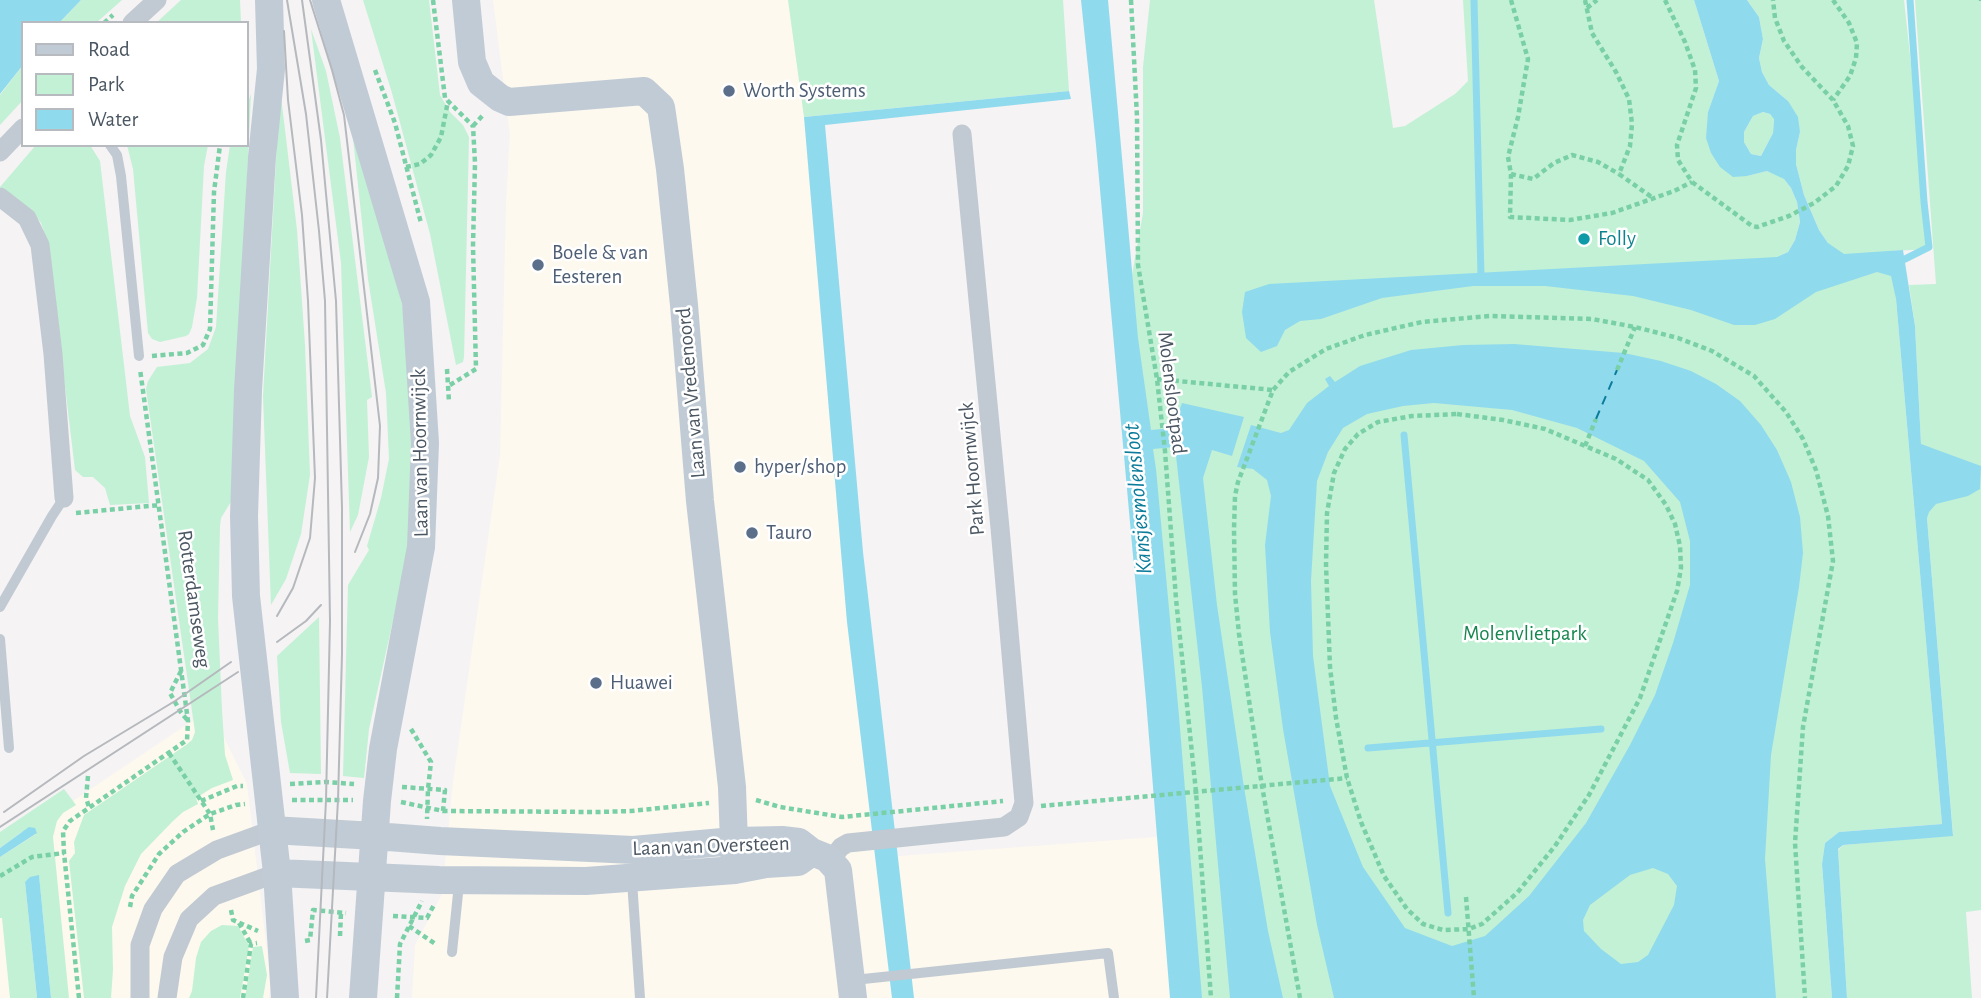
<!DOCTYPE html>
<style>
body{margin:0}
#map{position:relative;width:1981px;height:998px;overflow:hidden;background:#f5f3f3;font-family:"Alegreya Sans",sans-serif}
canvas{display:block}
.legend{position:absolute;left:21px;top:21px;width:228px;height:126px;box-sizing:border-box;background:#fff;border:2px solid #b7bbc0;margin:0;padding:9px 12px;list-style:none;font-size:21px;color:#4a5661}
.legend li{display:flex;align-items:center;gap:14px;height:35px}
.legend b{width:35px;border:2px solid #b7bbc0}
</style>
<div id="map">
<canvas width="1981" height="998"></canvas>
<ul class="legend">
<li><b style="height:9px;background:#c1cbd6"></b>Road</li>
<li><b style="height:19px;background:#c3f1d5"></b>Park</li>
<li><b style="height:19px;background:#90daee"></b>Water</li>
</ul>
</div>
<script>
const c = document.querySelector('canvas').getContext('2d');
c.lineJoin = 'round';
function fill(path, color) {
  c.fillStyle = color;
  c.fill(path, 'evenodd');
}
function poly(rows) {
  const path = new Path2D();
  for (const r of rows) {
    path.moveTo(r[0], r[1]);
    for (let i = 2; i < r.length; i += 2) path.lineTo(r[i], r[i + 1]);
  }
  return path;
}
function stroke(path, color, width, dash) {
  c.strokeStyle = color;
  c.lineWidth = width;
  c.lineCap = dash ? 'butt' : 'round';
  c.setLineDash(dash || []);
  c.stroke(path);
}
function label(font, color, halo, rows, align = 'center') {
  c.font = font + ' "Alegreya Sans",sans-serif';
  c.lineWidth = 5;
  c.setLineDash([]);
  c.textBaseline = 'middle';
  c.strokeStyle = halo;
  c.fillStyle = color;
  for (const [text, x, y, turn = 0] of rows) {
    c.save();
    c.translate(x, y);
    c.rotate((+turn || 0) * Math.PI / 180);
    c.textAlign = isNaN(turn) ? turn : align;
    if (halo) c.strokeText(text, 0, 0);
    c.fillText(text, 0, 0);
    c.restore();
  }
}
fill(poly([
 [493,0,788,0,804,117,847,622,885,857,1170,836,1184,998,412,998,415,945,442,894,453,782,500,455,506,202,510,134],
 [210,709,247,784,271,985,269,998,0,998,0,850]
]), '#fdf9ef');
fill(poly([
 [81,0,122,0,96,23,59,23],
 [181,0,240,0,241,23,156,23],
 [363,0,429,0,440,95,450,112,463,125,469,137,464,357,463,362,456,365,430,234,392,93],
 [788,0,1063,0,1069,91,804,117],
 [1150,0,1374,0,1393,128,1405,126,1455,94,1468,81,1463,0,1694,0,1719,81,1708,112,1747,176,1767,171,1775,173,1784,179,1791,188,1797,202,1800,222,1795,240,1788,252,1779,256,1828,243,1819,230,1804,195,1796,164,1796,150,1800,132,1788,101,1769,85,1762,72,1759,58,1763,39,1759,17,1747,0,1904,0,1931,249,1891,251,1896,299,1942,824,1839,832,1825,843,1822,864,1832,998,1194,998,1132,275,1143,213,1143,67],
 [1915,0,1981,0,1981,910,1966,912,1972,998,1847,998,1838,850,1843,845,1953,835,1921,445,1915,326,1909,285,1936,284],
 [311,29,326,71,340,138,372,397,367,400,369,457,358,515,350,532,341,263],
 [23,65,23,100,0,125,0,95],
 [280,88,297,230,305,345,310,475,301,534,286,579,271,605,263,396],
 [251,94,232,500,221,518,220,526,218,618,222,710,225,755,233,780,212,788,196,798,198,804,183,812,173,821,141,854,125,886,112,927,113,970,111,998,84,998,69,861,75,853,74,842,84,815,186,745,192,740,195,732,146,389,148,381,157,367,190,363,208,349,216,327,226,172,230,145,247,145,247,105],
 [1763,112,1770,114,1774,118,1773,133,1761,156,1751,154,1744,142,1744,132,1753,116],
 [351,119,371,169,408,331,413,503,405,566,369,729,364,778,343,776,348,585,369,550,367,546,381,498,389,459,386,393,368,279],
 [36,145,90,145,100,161,130,416,145,457,149,503,110,505,105,488,93,477,83,477,75,470,48,244,41,223,33,213,0,187],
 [127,145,208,145,204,166,197,298,192,327,189,334,186,336,160,342,152,339,148,333,133,169],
 [319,617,321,774,290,773,281,722,277,656],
 [64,789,76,805,63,813,57,821,53,837,69,998,51,998,39,876,25,882,37,998,10,998,2,918,0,918,0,857,36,834,22,832,0,848,0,832],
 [222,925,238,926,249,946,240,998,189,998,192,991,196,958,201,942,211,931],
 [262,946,267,975,263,998,245,998,253,947]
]), '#c3f1d5');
fill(poly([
 [0,0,81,0,59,23,23,23,23,65,0,94],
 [1081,0,1108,0,1138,338,1151,430,1173,428,1182,403,1244,417,1232,456,1212,450,1203,478,1217,605,1243,781,1268,931,1283,998,1230,998,1202,687,1175,447,1153,449,1156,469,1179,716,1202,998,1170,998,1146,700,1096,145],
 [1694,0,1747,0,1759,17,1763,39,1759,58,1762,72,1769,85,1788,101,1798,117,1800,132,1796,150,1796,164,1804,195,1819,230,1828,243,1844,254,1903,250,1915,326,1921,444,1981,466,1980,489,1968,496,1936,504,1929,512,1927,518,1953,836,1843,845,1838,849,1847,998,1832,998,1822,864,1825,843,1839,832,1942,824,1896,299,1891,276,1877,272,1816,292,1775,319,1755,325,1734,325,1691,310,1633,296,1545,286,1473,286,1382,298,1321,319,1300,321,1285,330,1277,346,1261,352,1246,338,1242,312,1245,292,1269,284,1777,257,1788,252,1795,240,1800,222,1797,202,1791,188,1784,179,1767,171,1747,176,1733,177,1720,167,1711,153,1706,138,1708,112,1719,81],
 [1763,112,1770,114,1774,119,1773,133,1761,156,1751,154,1744,142,1744,132,1753,116],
 [1069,91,1071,99,825,125,863,552,914,998,892,998,847,622,804,117],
 [1514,344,1624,353,1661,361,1691,371,1716,384,1740,401,1761,425,1777,450,1791,482,1800,517,1803,553,1799,587,1771,755,1765,859,1776,998,1334,998,1317,925,1283,729,1270,632,1265,545,1271,496,1267,480,1253,469,1237,467,1251,425,1281,433,1289,430,1307,403,1329,386,1325,379,1330,376,1335,382,1360,366,1411,350,1463,345],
 [1434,403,1512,410,1577,428,1644,461,1680,502,1690,541,1690,585,1673,643,1655,695,1630,745,1586,823,1529,896,1485,936,1452,946,1405,928,1363,867,1330,786,1313,656,1311,581,1317,481,1328,452,1343,428,1367,414,1403,406],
 [1653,868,1668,874,1677,886,1674,905,1648,955,1638,962,1621,964,1601,949,1584,931,1583,920,1590,905,1630,875],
 [29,827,35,828,37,833,0,857,0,848],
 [39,875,51,998,37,998,25,882,30,877]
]), '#90daee');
stroke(poly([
 [1474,0,1481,275],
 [1905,259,1929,247,1924,202,1910,0],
 [1404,435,1448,913],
 [1368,748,1601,729]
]), '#90daee', 7);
stroke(poly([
 [1596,419,1617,370]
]), '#0c7c9b', 2, [9, 7]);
stroke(poly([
 [433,0,445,98,473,126],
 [1131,0,1137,117,1138,265,1157,379,1165,451,1176,599,1196,792,1211,998],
 [1511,0,1528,59,1518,117,1508,157,1511,174,1510,217,1570,220,1612,213,1674,191,1692,182],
 [1585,0,1592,33,1616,72,1629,99,1632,124,1630,146,1619,174,1653,198],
 [1665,0,1685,42,1695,70,1696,88,1677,145,1678,160,1692,182,1752,226,1757,227,1789,216,1814,203,1836,186,1848,166,1853,146,1848,126,1833,100,1802,67,1784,41,1775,18,1773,0],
 [1833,0,1849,23,1857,43,1856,58,1850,76,1833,100],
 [1981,0,1981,1],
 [1587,8,1597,0],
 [104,23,113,15],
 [375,70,395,123,421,223],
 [473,126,484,114],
 [406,167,420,164,431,155,441,137,448,101],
 [1511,174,1533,179,1554,163,1572,155,1598,162,1619,174],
 [152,356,187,353,203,345,210,329,214,192,220,145],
 [447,369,449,402],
 [1617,370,1635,327],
 [1157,379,1273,390],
 [450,385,476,369,473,246,475,163,473,126],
 [1457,414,1503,420,1545,429,1616,459,1648,480,1666,505,1675,524,1680,546,1681,568,1677,591,1640,698,1589,795,1555,846,1517,893,1482,924,1469,929,1443,930,1423,924,1407,909,1384,876,1361,822,1347,778,1336,718,1330,667,1326,565,1327,513,1334,473,1345,449,1358,434,1378,422,1412,416,1457,414],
 [1585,446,1596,419],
 [76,513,159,505],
 [181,671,170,693,180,711,188,721],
 [411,729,431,762,428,789,427,819],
 [169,753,210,814,213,830],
 [88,776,86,798,89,807],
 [290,784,326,782,354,784],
 [402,787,445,790,443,811],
 [292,800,353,800],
 [756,800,780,807,842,817,1003,801],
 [201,801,237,786,243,786],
 [401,802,443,811,597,812,631,811,709,803],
 [1041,806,1347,778],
 [0,876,32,857,64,853],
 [1466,897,1474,998],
 [130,907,132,896,159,854,183,832,210,814,236,805,245,804],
 [231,910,233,920,258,931],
 [393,916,427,918,435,903],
 [239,923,251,944],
 [409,926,437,945],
 [340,936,341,912],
 [305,941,310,940,313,910,346,913],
 [79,998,64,853,63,831,70,821,187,740,188,721,140,369],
 [243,998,251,944,257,943],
 [397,998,400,944,422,901],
 [1300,998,1262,786,1239,634,1235,594,1234,529,1235,496,1238,482,1273,390,1289,372,1326,349,1365,335,1422,322,1490,316,1592,319,1635,327,1678,338,1712,351,1754,376,1786,412,1803,439,1816,470,1828,516,1833,561,1803,727,1795,843,1805,998]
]), '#7ad0a6', 4.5, [5, 3.5]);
stroke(poly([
 [110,145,117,155,121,176,139,356],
 [0,607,52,516,64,498],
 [0,639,9,748],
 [632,881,640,998],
 [452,952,459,884],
 [854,980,1108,953,1114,998]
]), '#c1cad2', 10);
stroke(poly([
 [132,23,157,0],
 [0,152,23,128],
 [0,197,27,218,40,245,53,354,64,498],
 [830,861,841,847,848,843,1004,827,1019,817,1024,803,1000,528,962,134],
 [140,998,140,945,153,909,177,874,217,850,272,830],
 [167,998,173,957,189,919,214,896,277,873]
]), '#c1cad2', 19);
stroke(poly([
 [269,0,271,69,262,157,248,390,244,516,246,596,277,873,285,998],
 [326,0,416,302,425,443,421,547,383,749,377,801,363,998],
 [466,0,472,62,481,83,500,98,509,102,644,91,661,107,670,169,684,305,700,501,732,787,735,870],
 [272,830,375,836,440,841,633,850,734,841,782,840,799,842,812,852,827,858,838,870,853,998],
 [277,873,439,880,586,881,735,870,766,864,798,862,812,852]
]), '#c1cbd6', 28);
stroke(poly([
 [287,0,306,114,319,231,325,301,330,621,326,800,316,998],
 [302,0,321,140,336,301,342,508,342,654,338,800,327,998],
 [310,0,332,70,344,115,380,426,378,478,370,514,355,552],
 [277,616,293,588,310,538,315,478,308,301,302,215,288,100,284,31],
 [277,642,306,621,321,605],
 [4,812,84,756,175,701,231,662],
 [0,827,238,672]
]), '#b5b8bd', 2);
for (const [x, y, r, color] of [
 [729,91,7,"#5c6f8a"],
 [1584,239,7,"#0f9aa8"],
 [538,265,7,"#5c6f8a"],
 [740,467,7,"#5c6f8a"],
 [752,533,7,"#5c6f8a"],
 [596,683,7,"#5c6f8a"]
]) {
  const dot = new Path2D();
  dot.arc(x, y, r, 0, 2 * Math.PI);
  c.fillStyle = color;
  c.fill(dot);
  stroke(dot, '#fff', 2.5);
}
label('21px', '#4e5e75', '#fff', [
 ["Worth Systems",743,91],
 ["Boele & van",552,253],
 ["Eesteren",552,277],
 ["hyper/shop",754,467],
 ["Tauro",766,533],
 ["Huawei",610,683]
], 'left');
label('21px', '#0d838f', '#fff', [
 ["Folly",1598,239]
], 'left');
label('21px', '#4a5661', '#fff', [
 ["Laan van Vredenoord",691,393,-95],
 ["Molenslootpad",1172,393,83],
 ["Laan van Hoornwijck",420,453,-91],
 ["Park Hoornwijck",972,469,-95],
 ["Rotterdamseweg",194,599,82],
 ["Laan van Oversteen",711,846,-2]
]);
label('21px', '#17864f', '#fff', [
 ["Molenvlietpark",1525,634]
]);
label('italic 23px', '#0c7c9b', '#fff', [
 ["Kansjesmolensloot",1138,499,-95]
]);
</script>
